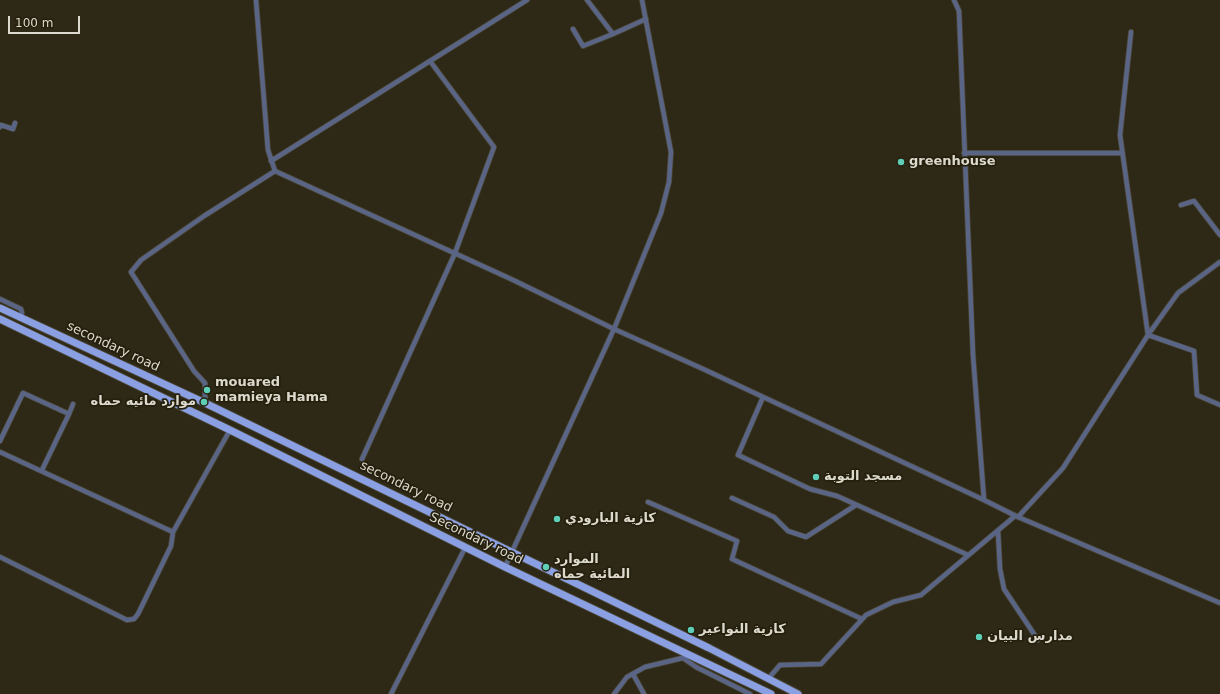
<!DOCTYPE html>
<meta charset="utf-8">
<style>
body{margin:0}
#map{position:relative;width:1220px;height:694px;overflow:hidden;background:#2e2916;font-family:"DejaVu Sans",sans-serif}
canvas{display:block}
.scale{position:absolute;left:8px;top:16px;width:72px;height:18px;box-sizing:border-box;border:2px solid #dcd9cd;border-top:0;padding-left:5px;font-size:12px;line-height:14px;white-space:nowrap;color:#dcd9cd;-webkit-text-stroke:3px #251f0d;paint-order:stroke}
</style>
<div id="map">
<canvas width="1220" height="694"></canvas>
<div class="scale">100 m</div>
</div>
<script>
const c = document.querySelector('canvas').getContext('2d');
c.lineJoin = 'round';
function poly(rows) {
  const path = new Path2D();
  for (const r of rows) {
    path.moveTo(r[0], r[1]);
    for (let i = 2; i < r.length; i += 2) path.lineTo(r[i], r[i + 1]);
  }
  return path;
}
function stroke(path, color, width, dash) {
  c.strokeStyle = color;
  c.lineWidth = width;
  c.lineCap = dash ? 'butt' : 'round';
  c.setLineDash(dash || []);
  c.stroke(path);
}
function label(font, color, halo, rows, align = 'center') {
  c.font = font + ' "DejaVu Sans",Vazirmatn,sans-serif';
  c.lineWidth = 3.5;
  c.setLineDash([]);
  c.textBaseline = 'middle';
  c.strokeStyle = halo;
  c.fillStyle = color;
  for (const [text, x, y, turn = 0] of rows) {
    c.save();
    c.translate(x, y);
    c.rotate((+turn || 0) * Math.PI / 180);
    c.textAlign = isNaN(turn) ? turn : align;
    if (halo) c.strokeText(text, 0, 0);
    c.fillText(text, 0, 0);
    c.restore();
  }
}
const street = poly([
 [587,0,613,34,646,19],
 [954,0,959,11,973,355,984,500],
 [573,29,583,46,613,34],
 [0,127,1,125,13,129,15,123],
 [964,153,1122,153],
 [271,161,527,0],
 [275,171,511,279,614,329,701,368,984,500,1018,517,1220,603],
 [1181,205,1194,201,1220,235],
 [1220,262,1178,293,1148,335,1194,351,1197,395,1220,405],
 [0,299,21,309,22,313,20,318],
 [763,397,738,455,810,489,837,496,968,555],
 [205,403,205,383,194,371,131,272,141,260,204,216,275,171,268,150,256,0],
 [69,414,73,404],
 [0,441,23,393,69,414,42,470],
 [0,452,173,532,230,430],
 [362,459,455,253,494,147,430,61],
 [732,498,774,517,788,531,806,537,856,505],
 [648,502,737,541,732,559,862,619],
 [1018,517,1063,468,1148,335,1120,135,1131,32],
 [998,531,1000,569,1004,589,1038,640],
 [0,557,127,620,134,619,138,614,171,546,173,532],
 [505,567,614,329,661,213,669,182,671,152,642,0],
 [683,658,696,667,750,694],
 [633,674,644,694],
 [768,679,780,665,821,664,866,615,893,602,921,595,1015,516],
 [391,694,465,548],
 [614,694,627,677,645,667,691,656]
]);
const primary = poly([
 [0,308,205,403,709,648,798,694],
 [0,319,230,430,505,567,771,694]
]);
stroke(street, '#4a4533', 6);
stroke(primary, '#4a4533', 9);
stroke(street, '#5a6586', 4.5);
stroke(primary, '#8aa0e3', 7);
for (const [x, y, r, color] of [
 [901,162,4,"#5eceb7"],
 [207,390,4,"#5eceb7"],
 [204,402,4,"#5eceb7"],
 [816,477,4,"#5eceb7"],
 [557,519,4,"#5eceb7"],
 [546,567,4,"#5eceb7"],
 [691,630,4,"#5eceb7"],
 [979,637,4,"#5eceb7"]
]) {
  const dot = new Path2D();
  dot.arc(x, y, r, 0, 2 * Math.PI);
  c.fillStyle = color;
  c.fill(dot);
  stroke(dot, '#251f0d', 1.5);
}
label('bold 13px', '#dcd9cd', '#251f0d', [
 ["greenhouse",909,162],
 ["mouared",215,383],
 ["mamieya Hama",215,398],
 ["موارد مائيه حماه",196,402,"right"],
 ["مسجد التوبة",824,477],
 ["كازية البارودي",565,519],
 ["الموارد",554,560],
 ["المائية حماه",554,575],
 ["كازية النواعير",699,630],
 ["مدارس البيان",987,637]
], 'left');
label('13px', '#dcd9cd', '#251f0d', [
 ["secondary road",113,347,25],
 ["secondary road",406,487,26],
 ["Secondary road",476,539,26]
]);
</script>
